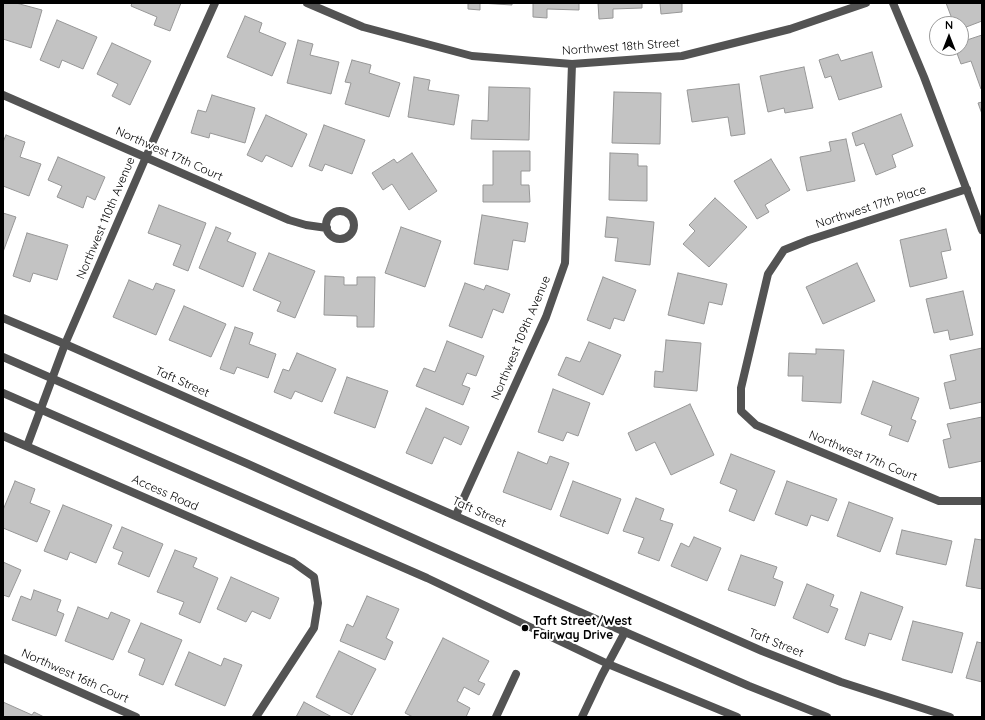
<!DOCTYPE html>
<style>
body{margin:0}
#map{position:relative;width:985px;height:720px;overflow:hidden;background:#fff;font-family:Quicksand,sans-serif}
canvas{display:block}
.frame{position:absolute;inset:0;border:4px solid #000;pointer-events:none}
.north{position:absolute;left:929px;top:16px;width:40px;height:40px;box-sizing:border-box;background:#fff;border:1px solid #999;border-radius:50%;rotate:0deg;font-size:11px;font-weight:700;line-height:16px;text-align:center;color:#000}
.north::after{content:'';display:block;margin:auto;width:14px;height:18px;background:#000;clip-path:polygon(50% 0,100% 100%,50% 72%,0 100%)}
</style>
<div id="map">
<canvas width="985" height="720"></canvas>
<div class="frame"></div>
<div class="north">N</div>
</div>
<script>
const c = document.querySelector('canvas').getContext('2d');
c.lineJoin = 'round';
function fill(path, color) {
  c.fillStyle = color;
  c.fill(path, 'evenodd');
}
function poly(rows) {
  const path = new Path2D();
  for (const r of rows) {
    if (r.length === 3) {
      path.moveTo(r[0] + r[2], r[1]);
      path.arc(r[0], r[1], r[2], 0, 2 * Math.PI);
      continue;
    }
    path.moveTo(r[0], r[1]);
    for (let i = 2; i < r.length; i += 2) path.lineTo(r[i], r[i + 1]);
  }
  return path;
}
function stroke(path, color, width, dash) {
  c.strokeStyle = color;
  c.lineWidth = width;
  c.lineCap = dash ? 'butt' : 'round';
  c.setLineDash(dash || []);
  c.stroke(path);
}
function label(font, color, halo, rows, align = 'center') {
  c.font = font + ' Quicksand,sans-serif';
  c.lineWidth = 4;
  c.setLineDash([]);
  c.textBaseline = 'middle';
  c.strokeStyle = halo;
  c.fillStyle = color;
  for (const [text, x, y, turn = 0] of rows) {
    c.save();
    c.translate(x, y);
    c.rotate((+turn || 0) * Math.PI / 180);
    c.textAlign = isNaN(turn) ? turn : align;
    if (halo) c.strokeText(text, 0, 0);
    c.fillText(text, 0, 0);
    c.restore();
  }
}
const building = poly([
 [3,3,16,3,42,10,31,48,3,39,3,3],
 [132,3,181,3,170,31,154,25,157,17,131,6,132,3],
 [468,3,480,3,480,10,468,9,468,3],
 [480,3,512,3,512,5,480,3],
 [533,3,579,3,579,10,547,9,547,18,533,17,533,3],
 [598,3,642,3,642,8,613,9,613,18,599,19,598,3],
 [660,3,682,3,682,12,661,14,660,3],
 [946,3,982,3,982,21,961,29,961,24,954,24,946,3],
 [245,16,262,23,259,32,286,43,272,76,227,57,245,16],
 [57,20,97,37,83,69,62,60,59,68,40,60,57,20],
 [982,35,982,89,981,89,971,61,961,64,955,48,961,48,961,42,982,35],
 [298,40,313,44,310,55,339,62,331,94,287,83,298,40],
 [112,43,151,61,130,105,112,96,118,84,97,74,112,43],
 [872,52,882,87,839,100,831,76,825,78,819,60,838,54,841,61,872,52],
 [352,60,371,65,369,73,400,83,389,117,345,104,351,83,345,82,352,60],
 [804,67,813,108,785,113,784,108,768,112,760,76,804,67],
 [414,77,430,80,428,90,459,95,454,125,408,117,414,77],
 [739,84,745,134,731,136,728,117,692,122,687,90,739,84],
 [489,87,530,88,529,140,471,139,472,120,488,121,489,87],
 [614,92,661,93,660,144,612,143,614,92],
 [212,95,255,108,245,143,210,133,209,138,191,133,198,110,206,112,212,95],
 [982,102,982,114,978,103,982,102],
 [901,114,913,146,892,155,896,167,876,175,864,143,856,146,852,133,901,114],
 [266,115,307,134,292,167,266,155,262,162,247,155,266,115],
 [324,125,365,140,352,174,325,164,322,171,309,166,324,125],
 [6,135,25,142,20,157,41,164,29,196,3,186,3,142,6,135],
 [846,139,855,181,807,191,800,157,831,151,829,142,846,139],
 [493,151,530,151,530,171,521,171,521,185,529,185,530,202,483,202,483,185,493,185,493,151],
 [412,153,437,191,409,210,392,184,383,190,372,173,394,159,397,163,412,153],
 [610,153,638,154,638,166,647,166,647,201,609,200,610,153],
 [58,157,105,177,95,200,87,196,83,208,57,197,62,186,48,180,58,157],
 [771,159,790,190,765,205,769,212,757,219,734,181,771,159],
 [715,198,747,227,709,267,683,244,695,231,689,225,715,198],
 [159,205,206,223,188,271,173,265,181,245,148,233,159,205],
 [3,213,16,217,3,252,3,213],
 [482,215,528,223,525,242,513,240,508,270,474,264,482,215],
 [607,217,654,222,650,265,615,261,618,238,605,237,607,217],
 [216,227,231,233,227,241,256,253,243,287,199,268,216,227],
 [401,227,441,241,425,287,385,273,401,227],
 [946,229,951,250,941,252,947,278,910,287,900,240,946,229],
 [27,233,68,245,57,280,33,273,30,282,13,276,27,233],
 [269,253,315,271,295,318,277,311,281,302,253,290,269,253],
 [857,263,875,301,823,324,806,287,857,263],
 [678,273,727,284,722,305,709,302,704,324,668,315,678,273],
 [325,276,344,277,344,285,357,285,357,277,375,277,374,327,357,327,357,316,324,315,325,276],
 [603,277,636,290,624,321,614,318,610,329,587,320,603,277],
 [129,280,153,290,156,283,175,290,156,335,113,317,129,280],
 [465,283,484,290,486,285,510,294,503,313,493,309,482,338,449,326,465,283],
 [963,291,973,335,950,340,948,330,934,333,926,299,963,291],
 [184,306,226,324,211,357,169,340,184,306],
 [235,327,253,333,249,344,276,354,268,378,237,367,234,374,220,369,235,327],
 [666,340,701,343,697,391,654,387,655,371,663,372,666,340],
 [447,341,484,356,476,376,467,373,462,385,470,388,463,405,416,386,424,368,435,372,447,341],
 [589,342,621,355,603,395,558,375,566,357,580,362,589,342],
 [982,348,982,402,950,409,944,383,956,380,950,355,982,348],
 [816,349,844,350,841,403,802,401,803,376,788,376,789,353,816,354,816,349],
 [297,353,336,369,322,402,295,391,291,399,274,392,283,369,289,371,297,353],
 [347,377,388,391,375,428,334,413,347,377],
 [873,381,919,398,911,419,916,421,908,442,889,435,892,426,861,414,873,381],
 [553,389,590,403,578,436,567,432,563,441,538,432,553,389],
 [690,404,714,455,671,475,655,442,636,451,628,433,690,404],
 [426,408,469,427,461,445,444,437,432,464,406,453,426,408],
 [982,417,982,461,949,468,943,440,951,438,947,424,982,417],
 [518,452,547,464,550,456,569,463,551,510,503,492,518,452],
 [731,454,775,471,754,521,729,511,737,490,720,483,731,454],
 [15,481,35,489,30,503,50,511,37,542,3,528,3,510,15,481],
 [573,481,621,499,608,534,560,516,573,481],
 [787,481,837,499,828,521,811,515,807,526,775,514,787,481],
 [636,498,664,509,660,520,673,524,659,561,638,553,644,538,623,531,636,498],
 [849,502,893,518,880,552,837,536,849,502],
 [63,505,112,525,96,563,70,552,67,560,44,551,63,505],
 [122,527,163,544,149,577,118,564,123,552,113,548,122,527],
 [902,530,952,541,946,565,896,554,902,530],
 [694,537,721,548,707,581,671,566,681,543,689,547,694,537],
 [975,539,982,540,982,589,966,586,975,539],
 [175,550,197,558,193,567,218,578,200,623,179,614,184,602,157,592,175,550],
 [741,555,777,567,773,578,783,582,775,606,728,590,741,555],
 [3,562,21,570,9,597,3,595,3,562],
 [231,577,279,598,270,619,252,611,246,622,217,609,231,577],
 [807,584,834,595,830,606,838,609,828,633,793,618,807,584],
 [34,590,61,600,57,611,64,614,56,636,12,620,21,596,31,600,34,590],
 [861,592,903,607,891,640,869,633,865,646,845,639,861,592],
 [367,596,399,609,386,638,393,642,385,660,340,641,347,624,353,627,367,596],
 [78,607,108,619,111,612,130,620,113,660,65,641,78,607],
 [913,621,963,633,952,673,902,660,913,621],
 [141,623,182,640,163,685,139,675,145,659,128,652,141,623],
 [443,638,489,661,478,681,485,684,479,695,464,687,457,701,470,708,466,717,413,717,405,713,443,638],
 [977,642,982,643,982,682,966,678,977,642],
 [339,651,376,669,352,715,316,697,339,651],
 [189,652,221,666,224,658,242,665,225,706,175,685,189,652],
 [3,702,32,715,34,712,44,717,3,717,3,702],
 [304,702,332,717,296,717,304,702]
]);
fill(building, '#c3c3c3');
stroke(building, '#979797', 1);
stroke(poly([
 [307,3,363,27,472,56,572,64,682,56,790,29,866,3],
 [893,3,924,77,982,230],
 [3,95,289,220,306,225,327,228],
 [967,189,809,240,784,250,768,274,741,388,741,411,756,425,939,501,982,501],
 [340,225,14],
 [3,318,65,344,762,651,841,682,950,717],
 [3,436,293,562,314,577,318,603,314,628,256,717],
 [27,446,65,344,146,157,215,3],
 [456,515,546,317,565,263,572,64],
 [3,658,136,717],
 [496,717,516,674],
 [582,717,602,675,625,632]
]), '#535353', 8);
stroke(poly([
 [3,357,248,464,435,548,625,632,749,686,827,717],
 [3,393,427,578,608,664,737,717]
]), '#535353', 8);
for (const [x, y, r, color] of [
 [525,628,4,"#000"]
]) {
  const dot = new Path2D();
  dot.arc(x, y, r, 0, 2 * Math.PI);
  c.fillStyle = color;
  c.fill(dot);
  stroke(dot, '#fff', 1.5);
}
label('12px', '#000', '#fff', [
 ["Northwest 18th Street",621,47,-4],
 ["Northwest 17th Court",169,154,24],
 ["Northwest 17th Place",871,207,-18],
 ["Northwest 110th Avenue",106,218,-67],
 ["Northwest 109th Avenue",521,338,-67],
 ["Taft Street",182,382,24],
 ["Northwest 17th Court",863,456,22],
 ["Access Road",165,493,24],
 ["Taft Street",479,512,24],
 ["Taft Street",776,643,22],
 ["Northwest 16th Court",75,676,24]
]);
label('bold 12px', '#000', '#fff', [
 ["Taft Street/West",533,621],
 ["Fairway Drive",533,635]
], 'left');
</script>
